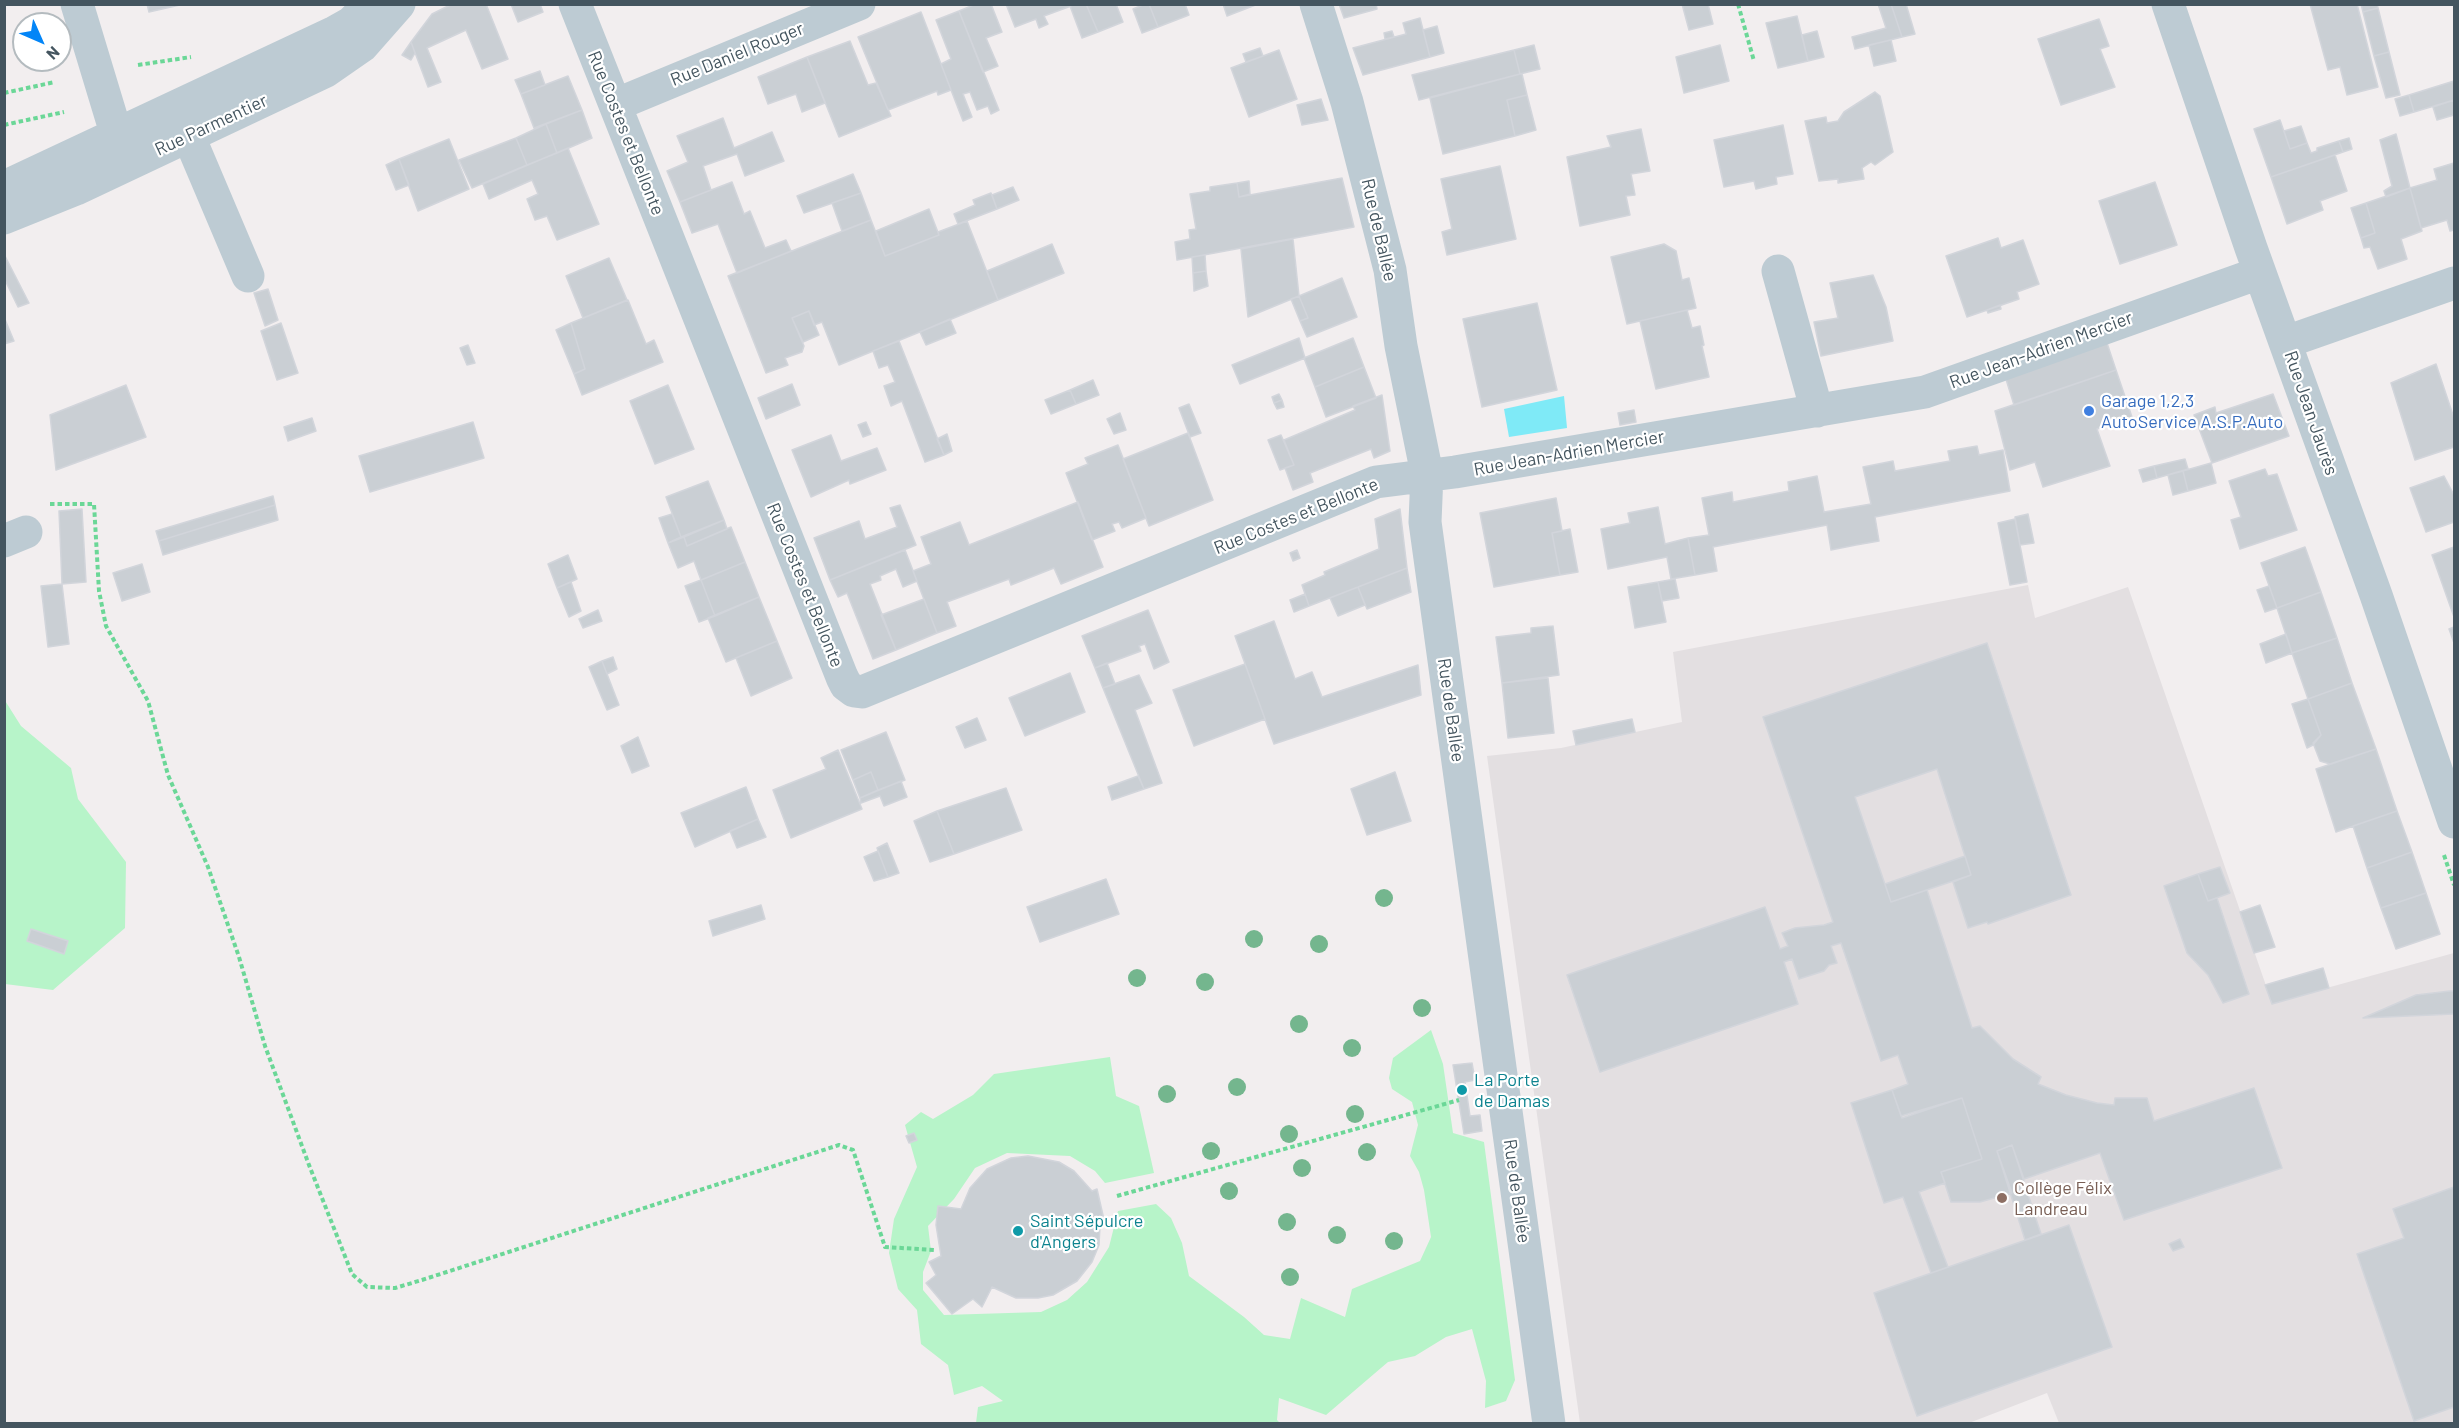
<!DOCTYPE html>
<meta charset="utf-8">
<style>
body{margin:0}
#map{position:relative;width:2459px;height:1428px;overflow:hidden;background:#f2eeef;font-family:Barlow,sans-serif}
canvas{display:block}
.frame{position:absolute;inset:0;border:6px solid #44555f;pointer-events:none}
.north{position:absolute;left:12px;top:12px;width:60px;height:60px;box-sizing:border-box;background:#fff;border:2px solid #b4bbbf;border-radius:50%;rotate:135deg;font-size:16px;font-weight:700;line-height:24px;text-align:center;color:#44555f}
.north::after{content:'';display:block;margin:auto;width:21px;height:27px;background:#0385f7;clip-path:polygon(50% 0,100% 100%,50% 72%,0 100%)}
</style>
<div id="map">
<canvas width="2459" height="1428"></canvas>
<div class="frame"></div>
<div class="north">N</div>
</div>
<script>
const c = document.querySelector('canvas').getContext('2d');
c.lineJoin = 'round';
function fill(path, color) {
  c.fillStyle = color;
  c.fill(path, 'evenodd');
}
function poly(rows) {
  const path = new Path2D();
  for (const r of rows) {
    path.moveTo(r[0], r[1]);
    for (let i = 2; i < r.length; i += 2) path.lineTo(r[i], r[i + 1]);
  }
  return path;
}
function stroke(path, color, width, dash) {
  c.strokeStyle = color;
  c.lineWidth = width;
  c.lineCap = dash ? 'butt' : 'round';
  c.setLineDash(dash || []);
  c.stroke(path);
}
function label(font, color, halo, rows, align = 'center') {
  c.font = font + ' Barlow,sans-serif';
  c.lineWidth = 4.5;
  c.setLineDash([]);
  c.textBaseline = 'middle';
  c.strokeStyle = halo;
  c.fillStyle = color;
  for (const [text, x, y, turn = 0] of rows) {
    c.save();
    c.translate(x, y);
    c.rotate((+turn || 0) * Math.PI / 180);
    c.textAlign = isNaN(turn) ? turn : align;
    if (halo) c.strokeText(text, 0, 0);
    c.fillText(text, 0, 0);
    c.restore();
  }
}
fill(poly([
 [2028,585,2035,618,2128,587,2272,1003,2454,953,2454,1423,2059,1423,2047,1393,1969,1423,1580,1423,1487,756,1561,748,1682,722,1673,652]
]), '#e3dfe1');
fill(poly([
 [4,699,21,726,71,768,78,799,126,862,125,928,53,990,5,984],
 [1431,1030,1443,1064,1453,1133,1484,1142,1515,1380,1506,1401,1485,1408,1486,1381,1472,1329,1446,1337,1415,1356,1388,1362,1326,1415,1279,1398,1277,1420,1280,1423,976,1423,978,1407,1003,1401,982,1386,954,1395,948,1365,921,1344,917,1310,898,1289,889,1253,894,1219,917,1167,905,1125,921,1112,933,1119,973,1095,994,1074,1110,1057,1116,1096,1139,1106,1154,1173,1105,1183,1095,1171,1070,1156,1007,1153,975,1168,954,1199,928,1226,931,1251,923,1272,923,1290,944,1315,1041,1312,1067,1300,1087,1282,1109,1247,1118,1211,1156,1204,1171,1218,1182,1243,1189,1276,1244,1317,1264,1335,1290,1339,1301,1298,1345,1317,1352,1289,1420,1261,1431,1237,1424,1190,1419,1172,1410,1156,1418,1125,1412,1102,1392,1089,1389,1078,1393,1058]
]), '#b7f4c9');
fill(poly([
 [1564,396,1567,428,1509,437,1504,409]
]), '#7feaf7');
const building = poly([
 [147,4,184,4,149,12,147,4],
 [452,4,486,4,508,59,482,69,466,30,427,48,441,82,428,87,411,42,432,14,452,4],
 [511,4,540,4,543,12,518,22,511,4],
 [976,4,991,4,1002,32,986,38,998,66,983,72,959,11,976,4],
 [1006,4,1070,4,1071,6,1044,16,1048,24,1039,28,1036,19,1015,27,1006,4],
 [1074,4,1086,4,1098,32,1082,38,1070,6,1074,4],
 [1086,4,1116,4,1123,22,1098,32,1086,4],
 [1145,4,1149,4,1158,27,1142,33,1133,9,1145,4],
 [1149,4,1185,4,1189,15,1158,27,1149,4],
 [1223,4,1258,4,1227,16,1223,4],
 [1339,4,1376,4,1377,9,1344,18,1339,4],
 [1682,4,1708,4,1713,24,1689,30,1682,4],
 [1878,4,1891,4,1902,37,1855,49,1852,37,1886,28,1878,4],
 [1891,4,1906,4,1915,34,1902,37,1891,4],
 [2310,4,2357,4,2378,87,2347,95,2340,67,2328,70,2310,4],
 [2361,4,2377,4,2378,8,2363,12,2361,4],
 [2378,8,2389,52,2374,56,2363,12,2378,8],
 [959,11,999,110,991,114,988,106,977,110,970,92,963,94,972,117,963,121,941,64,951,59,936,20,959,11],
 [921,12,951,90,938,95,937,91,888,110,858,37,921,12],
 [1797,16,1808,61,1778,68,1766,23,1797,16],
 [1420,18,1430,57,1363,75,1353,48,1406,34,1403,23,1420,18],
 [2099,19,2109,46,2100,49,2115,87,2061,105,2038,39,2099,19],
 [1437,26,1444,53,1430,57,1423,30,1437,26],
 [1392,31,1394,37,1385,39,1384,33,1392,31],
 [1817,31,1824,57,1808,61,1802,35,1817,31],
 [1891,40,1896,61,1874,66,1869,45,1891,40],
 [850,41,868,85,876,83,891,116,839,137,807,57,850,41],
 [411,42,415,53,411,60,402,55,411,42],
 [1534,45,1540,69,1520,74,1514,50,1534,45],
 [1720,45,1729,81,1684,93,1676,57,1720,45],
 [1260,48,1263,56,1246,62,1243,54,1260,48],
 [1279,50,1297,99,1249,117,1231,68,1279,50],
 [1514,50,1520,74,1419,100,1412,75,1514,50],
 [2389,52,2400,95,2386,98,2374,56,2389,52],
 [807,57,825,103,802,112,796,94,768,104,758,77,807,57],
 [540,71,545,85,521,94,515,80,540,71],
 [1520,74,1522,74,1527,95,1507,100,1515,136,1443,154,1430,98,1520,74],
 [568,76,582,110,534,128,521,94,568,76],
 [2454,81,2454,100,2414,112,2409,95,2454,81],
 [1875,92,1880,96,1893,152,1875,165,1871,162,1862,168,1864,179,1838,183,1838,179,1819,181,1805,121,1826,117,1827,123,1838,121,1844,112,1875,92],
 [1527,95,1536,130,1515,136,1507,100,1527,95],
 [2409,95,2414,112,2400,116,2395,99,2409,95],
 [1321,99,1328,120,1302,125,1297,105,1321,99],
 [2454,100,2454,115,2437,120,2433,107,2454,100],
 [582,110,592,138,557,153,546,124,582,110],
 [723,118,734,148,772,132,784,161,745,176,737,154,703,166,711,190,680,202,667,171,688,162,677,136,723,118],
 [2280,120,2290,149,2307,143,2311,153,2317,151,2317,148,2339,141,2343,152,2271,177,2254,129,2280,120],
 [546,124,557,153,527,165,516,138,546,124],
 [1783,125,1793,174,1776,177,1777,184,1756,189,1754,181,1724,187,1714,140,1783,125],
 [2301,126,2307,143,2290,149,2284,131,2301,126],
 [1641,129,1650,171,1631,174,1635,195,1626,196,1630,215,1580,226,1567,157,1611,147,1607,136,1641,129],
 [2396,134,2410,188,2386,197,2384,191,2392,186,2380,140,2396,134],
 [516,138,527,165,472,188,459,160,516,138],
 [2349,138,2352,149,2343,152,2339,141,2349,138],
 [449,139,469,189,418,211,399,159,449,139],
 [568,148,599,224,557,240,547,216,535,220,527,199,538,194,532,180,489,199,483,184,568,148],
 [2335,155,2347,191,2320,201,2323,210,2287,224,2271,177,2335,155],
 [399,159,409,185,396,190,386,165,399,159],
 [2454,163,2454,230,2450,231,2447,220,2421,228,2410,188,2437,180,2434,169,2454,163],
 [1500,166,1516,239,1447,255,1442,232,1452,229,1441,179,1500,166],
 [853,174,861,193,804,213,797,196,853,174],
 [1342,178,1354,227,1177,260,1175,242,1190,239,1189,230,1196,229,1190,194,1210,191,1210,187,1237,183,1239,197,1342,178],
 [1249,181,1250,194,1239,197,1237,183,1249,181],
 [732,182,744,214,750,211,765,248,786,240,791,251,737,273,718,224,692,233,680,202,732,182],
 [2155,182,2177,245,2120,264,2099,201,2155,182],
 [1013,187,1019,200,997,209,992,195,1013,187],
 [2410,188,2422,231,2401,239,2407,259,2378,269,2370,247,2364,248,2361,238,2375,233,2366,203,2410,188],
 [861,193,871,220,842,231,832,203,861,193],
 [991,193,997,209,958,224,954,214,975,205,973,200,991,193],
 [2366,203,2375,233,2361,238,2351,208,2366,203],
 [929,209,939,235,885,256,876,231,929,209],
 [871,220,885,256,939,235,938,232,967,221,998,300,839,365,822,322,814,325,809,311,792,318,804,346,802,352,785,358,788,365,766,373,728,276,871,220],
 [1998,238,2001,248,2023,240,2039,284,2017,292,2019,299,1967,317,1946,256,1998,238],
 [1293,239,1299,296,1248,317,1241,249,1293,239],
 [1052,244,1064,273,998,300,987,271,1052,244],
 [1664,244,1676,251,1682,280,1689,278,1696,308,1627,324,1611,257,1664,244],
 [4,254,29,303,18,307,4,278,4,254],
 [1205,255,1206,271,1193,273,1192,257,1205,255],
 [609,258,627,300,583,318,566,276,609,258],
 [1206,271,1208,286,1194,291,1193,273,1206,271],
 [1873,275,1886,307,1893,341,1821,356,1814,322,1838,318,1830,283,1873,275],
 [1342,278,1357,317,1307,337,1300,321,1308,318,1299,296,1342,278],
 [268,289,278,320,265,326,254,293,268,289],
 [1299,296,1308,318,1300,321,1291,299,1299,296],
 [628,300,646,344,654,340,663,362,582,395,574,374,585,369,571,323,628,300],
 [1537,303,1557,390,1482,407,1463,319,1537,303],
 [2000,305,2001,309,1988,313,1987,310,2000,305],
 [1687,310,1692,328,1700,326,1704,345,1702,346,1709,377,1656,389,1640,321,1687,310],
 [809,311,819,335,803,342,792,318,809,311],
 [4,317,14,341,4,344,4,317],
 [950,319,956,333,926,345,920,332,950,319],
 [281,323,298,373,277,380,261,331,281,323],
 [571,323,585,369,574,374,556,330,571,323],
 [1299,338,1305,358,1240,384,1232,365,1299,338],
 [1353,338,1364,367,1315,387,1304,358,1353,338],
 [899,341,944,455,925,462,902,401,891,406,884,386,895,382,888,365,879,368,873,351,899,341],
 [2107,343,2116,370,2014,405,2005,376,2107,343],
 [468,345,475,363,467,365,460,348,468,345],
 [2436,364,2454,418,2454,447,2415,460,2391,383,2436,364],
 [1364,367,1376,398,1326,417,1315,387,1364,367],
 [2116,370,2132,417,2097,429,2110,466,2043,487,2035,462,2010,470,1995,411,2116,370],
 [1093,380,1099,395,1076,404,1070,390,1093,380],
 [792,384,800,405,766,419,758,398,792,384],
 [126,385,146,437,56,470,50,415,126,385],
 [668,385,694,449,655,464,630,401,668,385],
 [1070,390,1076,404,1051,414,1045,400,1070,390],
 [1279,394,1282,400,1274,403,1272,397,1279,394],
 [2273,394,2289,436,2212,463,2194,415,2215,407,2216,413,2273,394],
 [1382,395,1390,451,1374,458,1371,449,1310,473,1313,482,1293,490,1285,468,1294,465,1284,440,1355,410,1353,406,1382,395],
 [1282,400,1284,407,1277,409,1274,403,1282,400],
 [1189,404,1201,433,1190,437,1179,408,1189,404],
 [1634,410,1636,422,1620,425,1618,413,1634,410],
 [1120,413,1126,430,1114,434,1107,419,1120,413],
 [312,418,316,431,288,441,284,427,312,418],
 [473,422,484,458,370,492,359,456,473,422],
 [866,422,871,434,863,437,858,425,866,422],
 [1188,433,1213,500,1149,526,1123,459,1188,433],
 [947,434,952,451,944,455,937,439,947,434],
 [831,435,841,461,877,448,886,470,850,484,849,480,811,497,792,450,831,435],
 [1281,435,1294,465,1280,470,1268,440,1281,435],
 [1118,445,1146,518,1122,528,1119,522,1112,524,1115,531,1092,540,1066,473,1088,464,1085,458,1118,445],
 [1977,446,1979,455,2003,450,2010,491,1875,517,1879,541,1856,545,1831,550,1827,525,1713,547,1717,571,1695,575,1688,538,1709,535,1702,498,1732,492,1733,502,1789,491,1788,482,1817,476,1824,512,1871,504,1863,467,1893,461,1895,471,1950,461,1948,451,1977,446],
 [2185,459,2188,469,2157,478,2154,466,2185,459],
 [2211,463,2216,483,2188,491,2183,471,2211,463],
 [2154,466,2157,478,2143,482,2139,470,2154,466],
 [2265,469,2268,476,2277,474,2297,530,2240,549,2231,520,2241,517,2229,481,2265,469],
 [2183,471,2188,491,2173,495,2168,475,2183,471],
 [2444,476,2454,495,2454,522,2426,532,2410,488,2444,476],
 [708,481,724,520,681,537,666,497,708,481],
 [273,496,275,505,159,541,156,531,273,496],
 [1556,498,1562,531,1552,533,1560,575,1494,587,1480,513,1556,498],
 [1078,502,1103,567,1061,584,1054,568,1011,585,1009,579,947,602,956,626,937,633,913,571,931,564,921,537,960,522,969,545,1078,502],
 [275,505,278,520,163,555,159,541,275,505],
 [900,505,916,545,830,580,814,538,859,521,865,539,897,527,890,508,900,505],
 [1658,507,1665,544,1688,538,1695,575,1671,579,1667,557,1608,569,1601,529,1630,523,1628,513,1658,507],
 [82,509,86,582,62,584,59,511,82,509],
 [1400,509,1407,568,1309,606,1302,585,1325,575,1324,572,1379,549,1375,519,1400,509],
 [672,514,681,537,668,543,659,518,672,514],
 [2028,514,2034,543,2020,545,2015,517,2028,514],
 [2015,519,2027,582,2010,585,1998,523,2015,519],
 [724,520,727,529,687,546,684,537,724,520],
 [731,527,745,562,701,580,694,561,678,568,668,543,684,537,687,546,731,527],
 [1570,529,1578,572,1560,575,1552,533,1570,529],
 [2305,547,2321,592,2277,608,2261,563,2305,547],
 [2454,547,2454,617,2432,555,2454,547],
 [905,550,917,581,903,587,896,569,880,576,881,580,870,584,896,650,873,659,847,593,838,597,830,580,905,550],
 [1297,550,1300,558,1293,561,1290,553,1297,550],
 [568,555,577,579,557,588,548,564,568,555],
 [745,562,759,597,715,616,701,580,745,562],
 [142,564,150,592,122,601,113,573,142,564],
 [1407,568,1411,592,1367,609,1358,587,1407,568],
 [1675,579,1679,598,1662,601,1658,582,1675,579],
 [701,580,715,616,699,622,685,586,701,580],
 [571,582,581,611,569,617,557,588,571,582],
 [1658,582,1666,622,1635,628,1628,587,1658,582],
 [62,584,69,644,48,647,41,586,62,584],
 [2269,586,2277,608,2265,612,2257,590,2269,586],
 [1358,587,1365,605,1338,616,1330,598,1358,587],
 [2321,592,2337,638,2292,653,2277,608,2321,592],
 [1305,594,1309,606,1294,612,1290,600,1305,594],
 [759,597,777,641,726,662,708,618,759,597],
 [924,599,937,633,896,650,881,615,924,599],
 [598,610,602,621,583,628,579,619,598,610],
 [1148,610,1169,662,1154,669,1145,644,1139,646,1141,651,1095,668,1082,636,1148,610],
 [1274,621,1295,679,1312,672,1322,697,1418,665,1421,695,1274,744,1235,636,1274,621],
 [1553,626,1559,675,1502,683,1496,637,1531,633,1531,628,1553,626],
 [2454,627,2454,643,2449,629,2454,627],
 [2286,634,2292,653,2266,663,2260,644,2286,634],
 [2337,638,2352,683,2308,699,2292,653,2337,638],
 [777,641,792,678,751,696,736,658,777,641],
 [1987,643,2071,895,1988,924,1987,922,1968,928,1953,882,1971,875,1937,769,1855,797,1891,902,1927,890,1972,1028,1980,1026,2013,1059,2041,1077,2038,1084,2066,1095,2097,1103,2114,1105,2115,1098,2147,1098,2154,1121,2254,1088,2282,1168,2124,1220,2100,1153,2024,1179,2012,1145,1997,1151,2012,1193,1980,1202,1951,1202,1941,1172,1982,1159,1962,1098,1901,1116,1892,1090,1908,1084,1898,1055,1881,1061,1841,943,1831,946,1837,963,1829,965,1824,971,1799,979,1792,959,1784,962,1798,1004,1600,1072,1567,975,1765,907,1780,949,1788,946,1782,933,1795,928,1824,925,1833,922,1763,717,1987,643],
 [613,657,617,669,607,674,602,661,613,657],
 [602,661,619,705,607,710,589,667,602,661],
 [1107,663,1115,684,1103,688,1095,668,1107,663],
 [1245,664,1265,719,1194,746,1173,690,1245,664],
 [1070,673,1085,712,1025,736,1009,698,1070,673],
 [1139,675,1152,703,1135,710,1162,783,1144,789,1103,688,1139,675],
 [1548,678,1554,733,1508,738,1502,683,1548,678],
 [2352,683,2376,749,2330,764,2320,761,2313,743,2321,735,2308,699,2352,683],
 [2308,699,2321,735,2313,745,2307,748,2292,704,2308,699],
 [977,718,986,740,965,748,956,727,977,718],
 [1632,719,1635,732,1576,745,1573,731,1632,719],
 [886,732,905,780,878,790,871,772,853,780,841,750,886,732],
 [638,737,649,766,632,773,621,746,638,737],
 [2376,749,2397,811,2336,832,2316,769,2376,749],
 [838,750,862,809,791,838,773,790,826,769,821,758,838,750],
 [871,772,878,790,860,798,853,780,871,772],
 [1395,772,1411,821,1367,835,1351,789,1395,772],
 [1138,776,1144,789,1112,800,1108,787,1138,776],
 [901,781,907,797,884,806,880,796,861,803,860,798,901,781],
 [746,787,758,819,695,847,681,813,746,787],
 [1006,788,1022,830,954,854,937,811,1006,788],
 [937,811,954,854,930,862,914,821,937,811],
 [2397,811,2412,852,2367,868,2353,826,2397,811],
 [758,819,766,837,737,848,730,831,758,819],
 [887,843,899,873,888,877,877,848,887,843],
 [878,851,888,877,874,881,864,857,878,851],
 [2412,852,2426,893,2381,908,2367,868,2412,852],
 [1965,856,1971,875,1891,902,1885,884,1965,856],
 [2220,867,2230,893,2208,901,2198,874,2220,867],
 [2198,874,2208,901,2217,898,2249,994,2223,1003,2208,975,2187,953,2164,886,2198,874],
 [1106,879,1119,914,1040,942,1027,907,1106,879],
 [2426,893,2440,934,2396,949,2381,908,2426,893],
 [761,905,765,919,713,936,709,921,761,905],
 [2260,905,2275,947,2254,953,2240,912,2260,905],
 [31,929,68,941,64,954,27,941,31,929],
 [2323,968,2329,988,2272,1004,2265,985,2323,968],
 [2450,991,2454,991,2454,1014,2363,1018,2416,995,2450,991],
 [1472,1063,1475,1080,1465,1082,1470,1116,1480,1115,1482,1131,1464,1134,1453,1065,1472,1063],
 [1892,1090,1902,1118,1962,1098,1982,1159,1941,1172,1945,1183,1919,1192,1948,1267,1931,1273,1903,1197,1884,1203,1851,1103,1892,1090],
 [914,1133,917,1140,909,1143,906,1136,914,1133],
 [2012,1145,2041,1234,2025,1240,1997,1151,2012,1145],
 [1028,1156,1059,1162,1074,1171,1092,1191,1097,1189,1105,1224,1100,1225,1099,1245,1092,1262,1077,1281,1053,1295,1038,1298,1016,1298,992,1287,982,1307,973,1299,952,1314,926,1283,936,1275,929,1262,941,1256,936,1225,938,1206,961,1209,970,1188,987,1169,1011,1158,1028,1156],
 [2454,1187,2454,1407,2414,1421,2357,1254,2404,1238,2393,1209,2454,1187],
 [2069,1225,2112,1347,1917,1416,1874,1293,2069,1225],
 [2180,1239,2184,1247,2173,1251,2169,1244,2180,1239]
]);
fill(building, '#cacfd4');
stroke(building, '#d2d5db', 1.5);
stroke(poly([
 [1738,4,1754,61],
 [138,65,191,57],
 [4,93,55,82],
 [4,125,64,112],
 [50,504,94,504,99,591,106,626,148,701,168,775,208,867,239,957,265,1046,309,1165,352,1274,367,1287,395,1288,422,1280,839,1145,853,1150,885,1247,935,1250],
 [2444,855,2454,885],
 [1117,1196,1459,1100]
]), '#6bd797', 4, [4.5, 3]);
stroke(poly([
 [77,4,113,123,126,154],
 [575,4,842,677,846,685,854,691,862,692,1376,482,1455,472,1925,392,2248,277,2259,270],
 [1316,4,1347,102,1390,270,1401,346,1427,474,1425,522,1549,1424],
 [2168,4,2251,248,2376,595,2454,822],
 [615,105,859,4],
 [195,151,248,276],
 [4,187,335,32,351,23,370,4],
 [4,218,76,189,326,71,362,46,399,4],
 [1778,271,1817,411],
 [2286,342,2454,283],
 [4,541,26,532]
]), '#bdcbd3', 33);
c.fillStyle = '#74b68e';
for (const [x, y] of [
 [1384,898],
 [1254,939],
 [1319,944],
 [1137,978],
 [1205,982],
 [1422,1008],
 [1299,1024],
 [1352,1048],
 [1237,1087],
 [1167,1094],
 [1355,1114],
 [1289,1134],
 [1211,1151],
 [1367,1152],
 [1302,1168],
 [1229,1191],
 [1287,1222],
 [1337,1235],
 [1394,1241],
 [1290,1277]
]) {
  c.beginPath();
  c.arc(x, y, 9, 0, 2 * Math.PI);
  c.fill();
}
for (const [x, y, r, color] of [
 [2089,411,6,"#3f7fe0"],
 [1462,1090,6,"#0f9aa8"],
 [2002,1198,6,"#8d6e63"],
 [1018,1231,6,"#0f9aa8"]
]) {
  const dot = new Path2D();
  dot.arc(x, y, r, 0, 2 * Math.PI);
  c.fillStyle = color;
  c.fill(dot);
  stroke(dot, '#fff', 2);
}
label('18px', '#44555f', '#fff', [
 ["Rue Daniel Rouger",737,54,-22],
 ["Rue Parmentier",211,125,-25],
 ["Rue Costes et Bellonte",626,133,68],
 ["Rue de Ballée",1379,230,77],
 ["Rue Jean-Adrien Mercier",2041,350,-20],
 ["Rue Jean Jaurès",2311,413,71],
 ["Rue Jean-Adrien Mercier",1569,453,-10],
 ["Rue Costes et Bellonte",1296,516,-22],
 ["Rue Costes et Bellonte",805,585,68],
 ["Rue de Ballée",1451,710,82],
 ["Rue de Ballée",1517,1191,82]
]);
label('18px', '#366cbe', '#fff', [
 ["Garage 1,2,3",2101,401],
 ["AutoService A.S.P.Auto",2101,422]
], 'left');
label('18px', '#0d838f', '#fff', [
 ["La Porte",1474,1080],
 ["de Damas",1474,1101],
 ["Saint Sépulcre",1030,1221],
 ["d'Angers",1030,1242]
], 'left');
label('18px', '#785e54', '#fff', [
 ["Collège Félix",2014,1188],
 ["Landreau",2014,1209]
], 'left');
</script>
